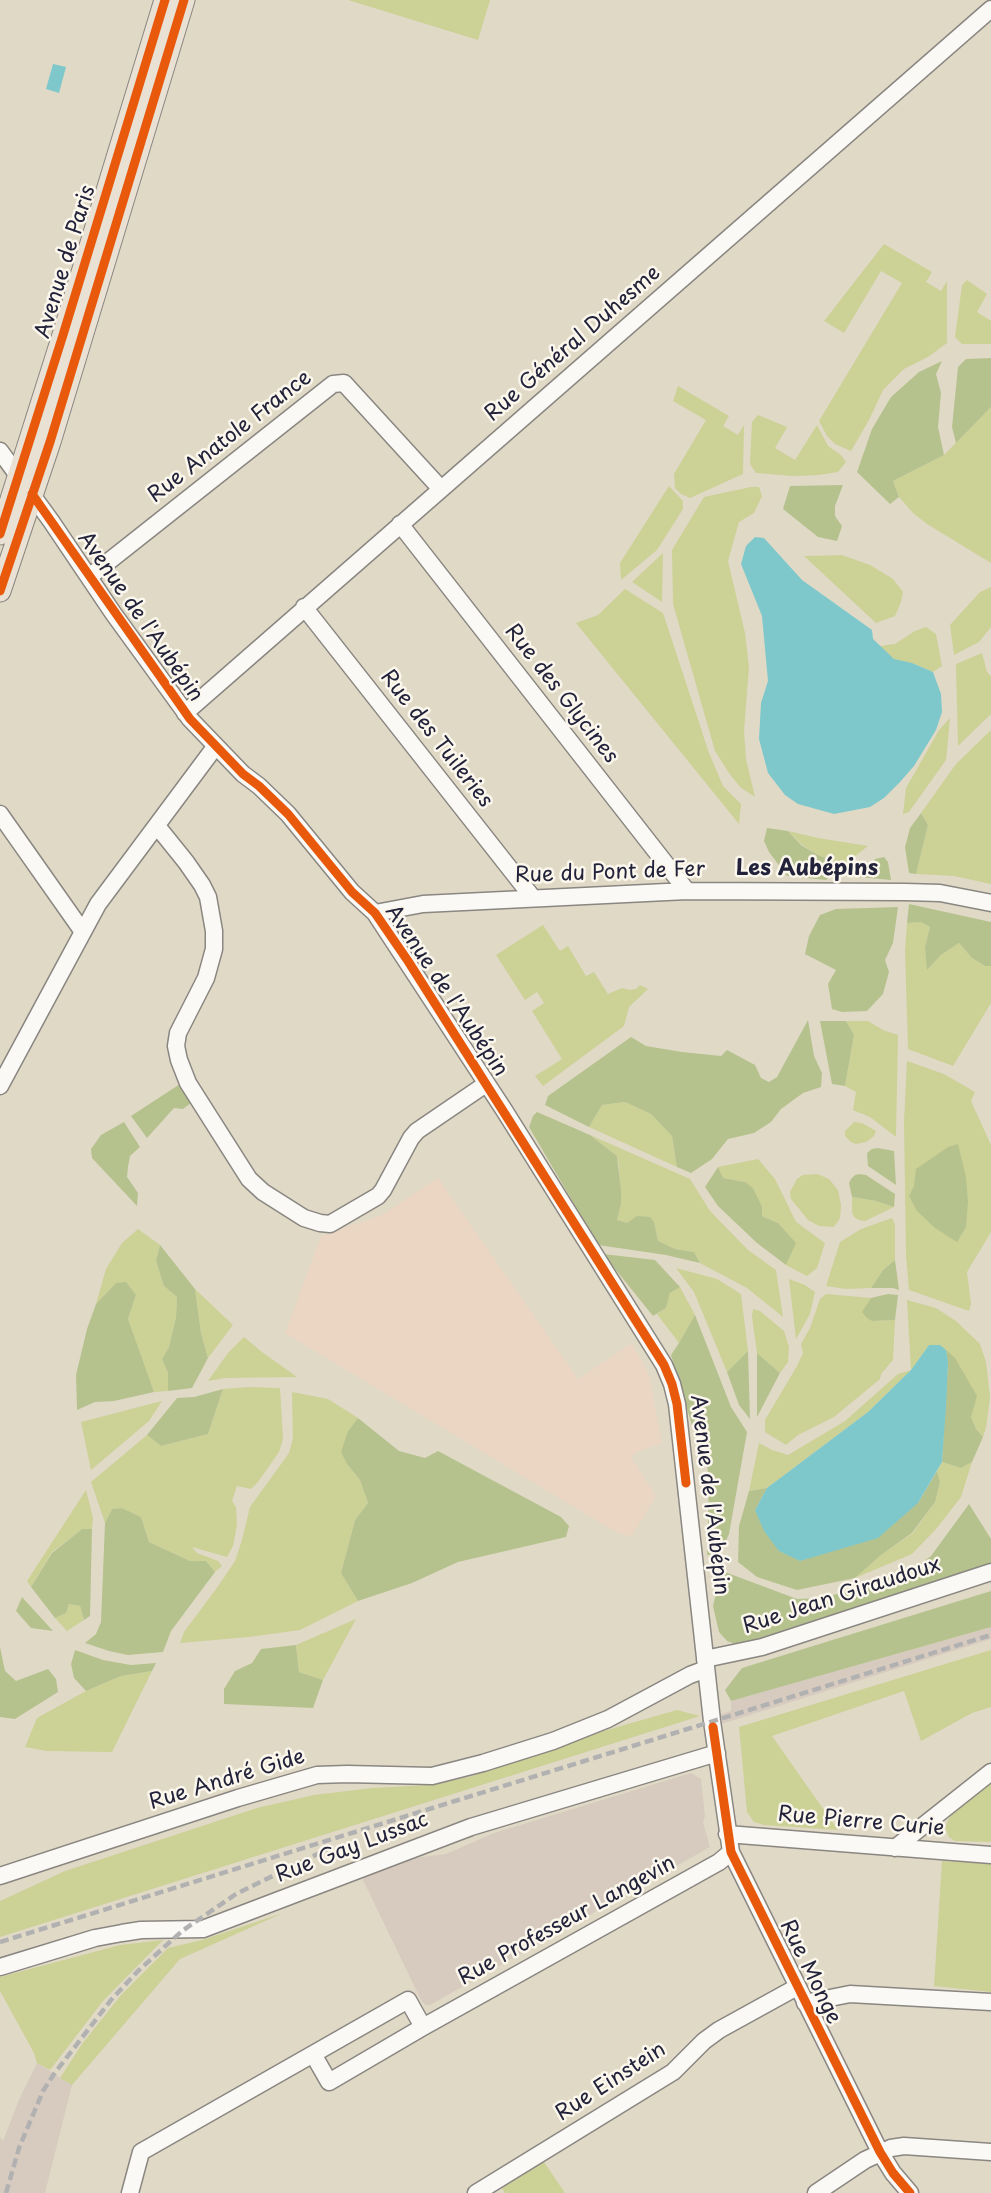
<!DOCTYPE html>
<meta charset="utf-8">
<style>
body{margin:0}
canvas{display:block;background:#e0d9c6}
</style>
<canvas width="991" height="2193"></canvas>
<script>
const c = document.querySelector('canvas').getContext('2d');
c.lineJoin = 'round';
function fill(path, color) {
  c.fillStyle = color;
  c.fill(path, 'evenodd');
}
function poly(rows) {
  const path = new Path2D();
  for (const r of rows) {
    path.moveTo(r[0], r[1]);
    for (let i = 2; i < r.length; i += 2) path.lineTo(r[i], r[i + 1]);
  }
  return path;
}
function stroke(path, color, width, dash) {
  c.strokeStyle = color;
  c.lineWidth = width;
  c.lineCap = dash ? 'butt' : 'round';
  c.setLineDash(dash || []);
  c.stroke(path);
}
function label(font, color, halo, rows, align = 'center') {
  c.font = font + ' "Playpen Sans",sans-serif';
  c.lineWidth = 5;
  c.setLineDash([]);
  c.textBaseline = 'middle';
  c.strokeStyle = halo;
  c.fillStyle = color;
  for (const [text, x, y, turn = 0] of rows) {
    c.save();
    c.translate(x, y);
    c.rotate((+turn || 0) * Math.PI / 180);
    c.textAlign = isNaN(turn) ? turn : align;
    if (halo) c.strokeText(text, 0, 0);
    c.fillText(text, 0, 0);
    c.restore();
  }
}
fill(poly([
 [438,1178,578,1379,632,1343,649,1375,662,1443,639,1451,631,1457,656,1496,631,1537,614,1531,285,1333,321,1236,382,1215]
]), '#ead6c2');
fill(poly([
 [991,1627,991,1639,715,1726,714,1716,731,1711,731,1701],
 [691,1773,701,1779,705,1816,703,1822,710,1847,430,2005,426,2005,422,2002,362,1878,405,1859,446,1854,494,1833],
 [37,2063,72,2085,45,2193,0,2193,0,2137,3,2141,18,2102]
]), '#d7cbbf');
fill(poly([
 [348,0,490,0,478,40],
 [884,244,932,272,926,282,941,291,947,281,947,343,928,357,904,369,883,390,869,420,851,451,835,444,827,436,819,421,902,283,881,271,844,333,824,321],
 [967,280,987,294,977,312,991,321,991,344,962,344,955,337,962,285],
 [678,386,729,416,723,426,738,435,744,425,743,474,690,498,681,494,675,488,674,474,706,420,673,401],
 [991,407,991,563,927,524,913,513,899,497,893,481,944,455],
 [758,415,787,427,775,448,795,460,817,425,828,446,841,455,846,462,838,472,819,475,793,476,756,473,750,464,752,422],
 [669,486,683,501,683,509,657,550,621,580,620,563],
 [751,487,759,487,762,496,754,513,739,522,728,561,745,633,749,667,744,731,746,759,755,797,740,787,729,773,715,751,673,604,672,550,704,497],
 [663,553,662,602,632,582],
 [842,555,870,565,893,579,903,592,901,602,895,616,876,623,804,556],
 [991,587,991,627,979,642,954,655,950,625,980,592],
 [625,589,663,613,709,753,723,786,741,804,739,824,576,623,598,615],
 [926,627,936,634,942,666,933,672,912,663,894,660,880,646,895,644,915,631],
 [982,653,987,672,991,676,991,714,958,746,956,664],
 [950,718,946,760,909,812,903,814,906,788,939,730],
 [991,730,991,884,954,876,916,874,928,825,921,813,956,764],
 [788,831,818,838,868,846,844,865,818,855,801,844],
 [921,922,930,927,925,947,928,969,941,955,959,943,972,958,985,966,991,966,991,1003,953,1066,908,1049,905,951,907,923],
 [543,925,560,951,568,946,586,976,594,972,608,994,622,988,629,990,636,989,640,985,648,989,629,1007,624,1026,543,1086,535,1076,562,1059,532,1011,544,1003,537,992,525,1000,496,955],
 [846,1021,868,1021,883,1030,898,1035,896,1137,870,1117,853,1110,856,1092,845,1086,854,1035],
 [907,1061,944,1074,975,1092,971,1101,991,1145,991,1232,967,1272,971,1304,969,1311,909,1290,906,1256,904,1122],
 [625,1102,651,1114,672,1136,677,1167,589,1127,602,1105],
 [854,1122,862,1123,876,1131,874,1136,866,1142,856,1144,851,1142,845,1136,845,1131],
 [590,1135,690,1179,710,1211,748,1250,776,1270,783,1317,747,1288,700,1263,694,1252,675,1249,658,1241,654,1222,627,1223,617,1220,621,1204,619,1166,617,1156],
 [758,1159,775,1179,796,1222,825,1243,817,1268,807,1276,786,1265,795,1243,778,1223,762,1216,745,1182,722,1178,718,1167],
 [817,1174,829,1179,838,1190,841,1205,840,1218,834,1227,819,1226,808,1220,791,1199,790,1192,797,1179,803,1175],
 [852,1197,876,1201,894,1207,865,1221,859,1220,854,1217,852,1212],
 [892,1218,895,1224,895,1260,883,1270,871,1288,846,1289,826,1286,840,1242,861,1229],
 [138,1229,160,1245,156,1261,164,1286,177,1297,176,1317,169,1347,162,1359,168,1373,168,1391,154,1392,141,1357,128,1319,136,1295,116,1283,96,1304,106,1269,122,1243],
 [676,1268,717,1279,741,1294,748,1351,727,1372,694,1292],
 [789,1279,805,1285,815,1292,810,1314,796,1339],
 [680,1287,695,1315,679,1343,657,1314,666,1308,670,1293],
 [195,1289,233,1325,208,1358,201,1333],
 [826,1294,871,1298,863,1312,872,1321,895,1320,893,1360,881,1374,880,1379,834,1417,798,1435,786,1445,765,1432,765,1420,797,1366,803,1353,801,1344,810,1328,820,1299],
 [907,1300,936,1308,956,1321,980,1344,986,1362,990,1397,986,1428,983,1437,976,1429,971,1417,976,1396,929,1345,911,1370,868,1412,767,1488,749,1491,759,1443,772,1450,788,1455,845,1421,898,1374,911,1370],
 [753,1309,760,1311,784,1331,789,1347,788,1362,780,1373,757,1353,752,1317],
 [244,1337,262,1352,297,1377,225,1378,208,1381,228,1353],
 [249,1387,280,1388,283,1439,279,1452,258,1482,251,1489,237,1486,232,1501,236,1507,237,1525,233,1546,227,1557,192,1547,197,1553,218,1561,222,1566,215,1572,206,1561,190,1561,149,1542,141,1517,122,1508,112,1509,105,1523,91,1482,147,1435,161,1446,208,1434,223,1389],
 [292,1392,328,1399,358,1418,348,1431,347,1464,360,1480,368,1503,355,1520,341,1573,358,1601,300,1630,249,1637,180,1643,184,1632,219,1585,235,1561,242,1540,250,1507,289,1453,293,1438],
 [162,1401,149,1421,91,1470,81,1422],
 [942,1462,961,1468,972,1462,961,1497,937,1528,912,1554,855,1578,881,1555,913,1533,935,1502,940,1482,937,1471],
 [86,1490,93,1518,92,1529,82,1529,52,1552,31,1587,27,1581],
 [69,1604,80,1606,84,1620,67,1631,55,1618,66,1613],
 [356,1619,323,1680,299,1672,296,1645],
 [991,1650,991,1707,972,1713,921,1741,904,1691,772,1736,838,1830,764,1825,754,1822,747,1812,739,1727],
 [152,1671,112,1752,47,1751,25,1747,37,1718,86,1691,121,1676],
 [677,1710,700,1716,0,1937,0,1901,65,1871,257,1808,314,1795,372,1788,429,1785,469,1777,579,1738],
 [991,1783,991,1842,955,1841,949,1837,945,1827,951,1814],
 [942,1861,991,1864,991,1992,934,1986],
 [283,1913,180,1959,72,2085,60,2078,82,2044,121,1995,168,1948,202,1940],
 [163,1940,103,2001,50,2070,37,2063,34,2053,0,1991,0,1977,120,1945],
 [544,2162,565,2193,505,2193,502,2188]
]), '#ccd196');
fill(poly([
 [991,358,991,407,956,443,952,427,958,367,966,359],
 [942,361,936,374,941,393,938,427,944,455,893,481,899,497,890,504,857,472,872,429,891,397,919,372],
 [843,485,835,506,835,516,842,526,837,541,818,537,783,509,790,486],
 [921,813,928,825,916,874,909,873,905,847,910,828],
 [767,828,788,831,801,845,818,855,844,865,826,880,787,876,769,852,764,841],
 [884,857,888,862,891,880,858,877,875,859],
 [909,904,991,922,991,966,985,966,972,958,959,943,941,955,927,970,925,947,930,927,921,922,907,923],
 [898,907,893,943,885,960,889,972,883,994,867,1011,842,1012,832,1009,828,984,836,970,805,954,809,936,820,915,836,909],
 [808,1020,814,1056,822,1073,821,1087,803,1093,781,1109,771,1122,754,1133,728,1139,712,1159,691,1173,677,1167,672,1136,651,1114,625,1102,602,1105,589,1127,545,1105,548,1096,631,1037,646,1046,682,1052,721,1056,727,1050,755,1065,761,1078,769,1082,777,1077],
 [820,1021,846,1021,854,1035,845,1086,832,1084],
 [180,1084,191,1103,183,1109,174,1108,147,1138,131,1116],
 [537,1112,590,1135,617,1156,621,1190,621,1204,617,1220,627,1223,637,1216,650,1217,654,1222,658,1241,675,1249,694,1252,700,1263,666,1255,598,1245,529,1127,533,1116],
 [124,1122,140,1147,130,1156,128,1167,127,1177,138,1193,137,1206,92,1158,91,1149,101,1135],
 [958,1144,966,1177,968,1202,966,1227,957,1242,935,1228,917,1211,909,1196,914,1186,916,1169,948,1147],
 [878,1148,894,1151,896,1185,868,1166,867,1153,872,1149],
 [718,1167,723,1178,745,1182,753,1188,762,1207,762,1216,778,1223,796,1243,786,1265,757,1243,718,1206,705,1187],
 [860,1174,866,1175,895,1194,894,1207,876,1201,852,1197,849,1183,851,1179,855,1175],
 [160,1245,195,1289,201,1333,208,1358,192,1388,168,1391,168,1373,162,1359,169,1347,176,1317,177,1297,164,1286,156,1261],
 [603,1254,655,1260,680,1287,670,1293,666,1308,653,1316],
 [895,1260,899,1290,893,1288,871,1288,883,1270],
 [126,1282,136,1295,128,1319,154,1392,114,1401,95,1402,77,1410,76,1375,87,1329,96,1304,116,1283],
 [888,1294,898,1295,895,1320,872,1321,867,1318,862,1312,871,1298],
 [695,1315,731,1407,747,1432,729,1534,720,1554,707,1555,709,1481,706,1457,694,1432,671,1355,679,1343],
 [946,1350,955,1358,977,1396,971,1417,976,1429,983,1437,972,1462,961,1468,942,1462,948,1363],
 [748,1351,750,1419,739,1405,727,1372],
 [757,1353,780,1373,757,1417],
 [223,1389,208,1434,161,1446,147,1435,177,1398,194,1397],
 [358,1418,399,1451,425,1458,438,1451,561,1517,569,1526,566,1537,458,1562,412,1583,358,1601,341,1573,355,1520,368,1503,360,1480,347,1464,341,1452,348,1431],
 [937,1471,940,1482,935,1502,912,1533,881,1555,855,1578,797,1590,757,1577,738,1562,739,1526,749,1491,767,1488,755,1510,918,1503],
 [969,1504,991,1539,991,1566,747,1643,735,1644,727,1641,719,1632,713,1606,718,1584,725,1572,797,1599,821,1598,845,1592,912,1570,931,1556],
 [122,1508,141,1517,149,1542,190,1561,206,1561,215,1572,171,1631,163,1652,128,1655,109,1651,85,1643,96,1634,101,1622,105,1523,112,1509],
 [82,1529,92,1529,90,1616,84,1620,80,1606,69,1604,66,1613,55,1618,31,1587,52,1553],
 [991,1591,991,1627,731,1701,725,1690,742,1668],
 [22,1597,53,1631,31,1628,16,1611],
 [296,1645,299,1672,323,1680,313,1708,224,1704,224,1689,235,1671,252,1663,261,1649],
 [0,1647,5,1671,16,1681,48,1669,56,1679,58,1692,15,1719,0,1717],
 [75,1650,103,1660,131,1665,156,1663,152,1671,121,1676,86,1691,74,1678,71,1664]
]), '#b6c28e');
fill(poly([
 [53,64,66,67,59,93,46,89],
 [755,537,764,538,802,580,872,630,873,639,894,659,912,663,933,672,941,694,942,712,936,730,914,766,900,782,884,798,870,807,834,814,798,804,785,795,768,773,759,739,761,703,768,681,762,616,741,564,746,546],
 [929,1345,940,1345,946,1350,948,1362,946,1407,942,1462,918,1503,878,1538,800,1561,779,1551,764,1531,755,1510,767,1488,868,1412,911,1370]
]), '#7ec8cc');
const minor = poly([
 [0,451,51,521,113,613,190,719,243,774,259,786,288,814,352,892,375,913,504,1110,664,1365,672,1384,677,1404,712,1721,731,1852,880,2152,893,2173,910,2193],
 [400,524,687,891],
 [89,577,333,384,344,383,441,489],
 [304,607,533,898],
 [185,713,991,9],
 [0,814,83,932],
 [157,826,186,862,202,885,208,897,214,931,214,949,206,978,178,1033,176,1046,179,1060,188,1083,249,1179,263,1192,304,1218,320,1223,330,1224,378,1196,383,1190,411,1138,417,1131,486,1084],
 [375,913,423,904,687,891,905,892,940,893,991,903],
 [0,1086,98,904,215,747],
 [705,1659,762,1647,991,1572],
 [727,1834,991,1855],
 [895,1848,991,1772],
 [0,1876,238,1798,317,1775,347,1774,432,1776,483,1763,553,1741,608,1719,690,1675,706,1669],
 [0,1967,95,1938,122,1933,141,1930,203,1929,471,1827,717,1753],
 [805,2003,850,1994,991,2002],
 [313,2054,329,2082,423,2027,719,1862,731,1852],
 [130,2193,141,2152,408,2000,423,2027],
 [476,2193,673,2072,704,2041,719,2030,797,1987],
 [816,2193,865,2160,891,2148,904,2146,991,2152]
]);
const major = poly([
 [0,534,63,335,165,0],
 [0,591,50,442,184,0]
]);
stroke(minor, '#8a8681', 19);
stroke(major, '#8a8681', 23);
stroke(minor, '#faf9f6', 16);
stroke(major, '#e9e1d4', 21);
stroke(poly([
 [0,1942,991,1635],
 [6,2193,19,2148,43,2091,54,2074,111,2000,138,1971,182,1931,236,1894,336,1845]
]), '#b2b1b2', 4.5, [9, 4.5]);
stroke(poly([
 [32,494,190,719,243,774,259,786,288,814,352,892,375,913,408,961,664,1365,672,1384,677,1404,686,1483],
 [0,534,63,335,165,0],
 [0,591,50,442,184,0],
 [713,1727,731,1852,880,2152,893,2173,910,2193]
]), '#e8590c', 9);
label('21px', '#22223b', '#fbf7ec', [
 ["Avenue de Paris",66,262,-73],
 ["Rue Général Duhesme",573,344,-41],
 ["Rue Anatole France",230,437,-38],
 ["Avenue de l'Aubépin",140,617,55],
 ["Rue des Glycines",561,694,52],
 ["Rue des Tuileries",436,739,52],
 ["Rue du Pont de Fer",610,873,-2],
 ["Avenue de l'Aubépin",446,991,56],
 ["Avenue de l'Aubépin",709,1495,83],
 ["Rue Jean Giraudoux",842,1596,-18],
 ["Rue André Gide",227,1780,-17],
 ["Rue Pierre Curie",861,1822,5],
 ["Rue Gay Lussac",352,1848,-21],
 ["Rue Professeur Langevin",567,1921,-29],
 ["Rue Monge",810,1972,64],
 ["Rue Einstein",611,2082,-33]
]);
label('bold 22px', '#22223b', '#fbf7ec', [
 ["Les Aubépins",807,869]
]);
</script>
